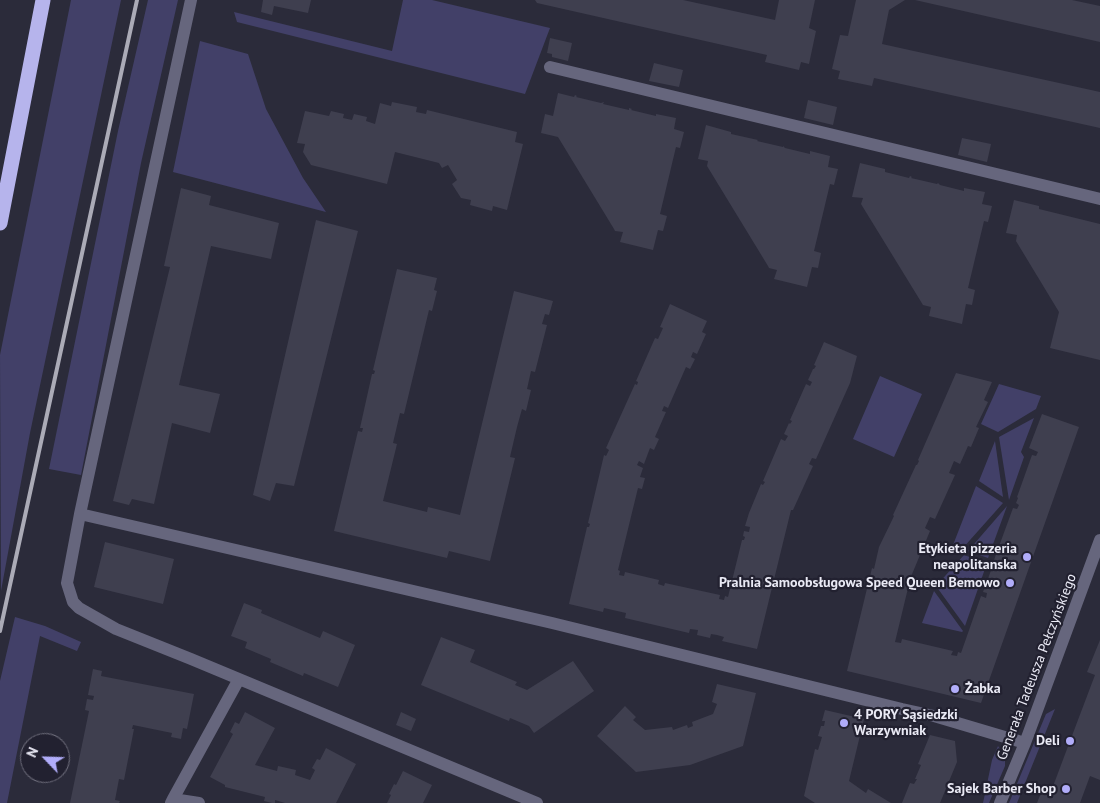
<!DOCTYPE html>
<meta charset="utf-8">
<style>
body{margin:0}
#map{position:relative;width:1100px;height:803px;overflow:hidden;background:#2b2b3a;font-family:"PT Sans",sans-serif}
canvas{display:block}
.north{position:absolute;left:20px;top:733px;width:50px;height:50px;box-sizing:border-box;background:#222130;border:1px solid #72717f;border-radius:50%;rotate:294deg;font-size:14px;font-weight:700;line-height:20px;text-align:center;color:#eaeaf5}
.north::after{content:'';display:block;margin:auto;width:18px;height:22px;background:#b1adfa;clip-path:polygon(50% 0,100% 100%,50% 72%,0 100%)}
</style>
<div id="map">
<canvas width="1100" height="803"></canvas>
<div class="north">N</div>
</div>
<script>
const c = document.querySelector('canvas').getContext('2d');
c.lineJoin = 'round';
function fill(path, color) {
  c.fillStyle = color;
  c.fill(path, 'evenodd');
}
function poly(rows) {
  const path = new Path2D();
  for (const r of rows) {
    path.moveTo(r[0], r[1]);
    for (let i = 2; i < r.length; i += 2) path.lineTo(r[i], r[i + 1]);
  }
  return path;
}
function stroke(path, color, width, dash) {
  c.strokeStyle = color;
  c.lineWidth = width;
  c.lineCap = dash ? 'butt' : 'round';
  c.setLineDash(dash || []);
  c.stroke(path);
}
function label(font, color, halo, rows, align = 'center') {
  c.font = font + ' "PT Sans",sans-serif';
  c.lineWidth = 4.5;
  c.setLineDash([]);
  c.textBaseline = 'middle';
  c.strokeStyle = halo;
  c.fillStyle = color;
  for (const [text, x, y, turn = 0] of rows) {
    c.save();
    c.translate(x, y);
    c.rotate((+turn || 0) * Math.PI / 180);
    c.textAlign = isNaN(turn) ? turn : align;
    if (halo) c.strokeText(text, 0, 0);
    c.fillText(text, 0, 0);
    c.restore();
  }
}
fill(poly([
 [71,0,121,0,30,433,1,591,0,355],
 [148,0,178,0,141,163,81,475,49,469,118,131],
 [403,0,432,0,550,28,525,94,237,22,234,12,392,51],
 [200,41,248,54,266,109,303,178,326,212,173,172],
 [880,376,922,394,894,457,853,439],
 [999,384,1041,396,1036,409,998,432,981,424],
 [1034,418,1021,452,1024,457,1009,500,999,437],
 [995,441,1003,497,979,481],
 [976,486,1003,503,962,549,953,545],
 [1007,506,988,558,968,551],
 [964,555,987,563,965,626,936,586],
 [934,591,963,631,962,632,922,623],
 [15,617,45,626,81,642,77,651,40,636,7,803,0,803,0,681],
 [1055,709,1017,803,1009,803,1046,714],
 [998,746,1005,757,1005,766,989,803,983,803,992,760]
]), '#424068');
fill(poly([
 [263,0,311,0,308,13,274,6,272,15,261,12],
 [535,0,683,0,775,20,779,0,815,0,809,28,816,31,809,64,801,62,799,70,765,62,767,55,537,3],
 [856,0,905,0,889,10,882,44,1100,92,1100,128,874,78,872,86,838,79,840,71,832,69,840,35,848,36],
 [915,0,1072,0,1100,6,1100,42],
 [550,38,572,43,568,61,552,57,552,54,547,53],
 [654,63,683,70,679,87,649,81],
 [558,93,574,97,575,95,577,96,576,97,601,103,604,102,603,104,629,110,629,108,632,109,631,110,656,116,656,114,676,118,674,129,684,132,680,148,676,147,660,214,667,216,663,231,658,230,653,250,620,242,623,232,615,231,614,229,558,137,541,133,545,114,553,116],
 [808,100,837,107,833,125,804,118],
 [392,102,417,107,416,112,426,114,427,110,517,132,515,142,523,144,507,210,493,206,492,211,470,205,471,200,461,198,452,184,457,180,448,165,442,168,439,163,395,152,387,184,311,165,303,152,305,144,297,143,305,111,329,116,331,111,344,114,343,118,352,120,354,114,367,117,366,121,375,124,380,103,391,106],
 [706,125,731,132,731,134,758,140,757,141,783,147,783,146,785,148,810,154,810,151,830,156,828,167,838,169,834,185,830,184,814,251,821,253,818,268,812,267,807,287,774,279,777,270,769,268,768,266,707,166,708,161,698,159],
 [962,138,991,144,987,162,958,155],
 [860,163,885,169,885,172,909,178,910,176,912,177,911,178,937,184,938,183,940,185,964,191,964,188,985,192,982,204,992,206,988,222,984,221,968,288,975,290,972,305,966,304,962,324,929,316,931,307,923,305,861,204,863,198,852,197],
 [181,188,211,196,209,205,279,223,271,259,211,246,179,385,220,394,210,433,172,423,154,504,132,499,129,505,113,501,170,267,164,266],
 [1014,200,1039,206,1039,209,1100,224,1100,360,1050,348,1059,312,1016,241,1017,235,1006,233],
 [316,220,358,231,294,486,276,483,270,501,253,495],
 [397,269,437,278,434,290,437,291,432,311,429,310,404,414,400,413,393,443,397,444,383,501,427,512,428,507,460,515,514,291,553,301,549,315,545,314,542,324,547,325,535,372,531,371,527,389,531,390,526,411,522,409,517,427,510,457,515,458,490,561,449,551,447,558,334,531,358,431,362,432,363,428,360,428,372,374,374,374,375,371,373,370],
 [670,304,707,321,702,332,706,334,697,354,693,352,691,357,695,359,690,369,686,367,668,408,664,406,662,411,666,412,655,437,659,439,654,450,650,448,644,464,639,461,637,465,643,468,640,477,645,478,642,489,638,488,618,570,620,571,619,575,624,576,625,572,659,580,658,584,664,586,665,583,720,595,719,599,724,600,725,596,728,597,742,540,744,540,745,537,743,536,744,531,749,532,750,527,745,526,749,513,761,484,763,485,765,482,763,481,781,439,785,441,788,436,784,434,789,423,790,424,792,421,790,420,806,384,810,386,812,382,808,380,813,369,814,369,816,366,814,365,824,342,857,356,850,383,816,459,812,458,809,464,813,466,793,510,791,510,757,649,722,641,724,637,717,635,711,634,710,638,697,635,698,630,690,629,689,633,625,618,626,613,604,608,603,612,569,604,587,527,589,527,590,524,588,523,604,455,606,456,609,450,606,448,635,384,637,385,638,382,636,381,655,338,658,339,663,328,660,327],
 [956,373,992,382,984,400,988,402,976,427,979,428,971,447,968,446,960,464,954,461,949,473,955,475,935,519,930,517,925,528,930,531,910,579,906,578,905,583,909,584,895,642,901,643,902,639,953,651,951,655,957,656,958,652,961,653,981,596,986,598,987,593,983,592,993,565,997,566,998,561,994,560,1013,508,1017,509,1019,505,1016,503,1018,498,1017,497,1032,455,1036,456,1038,452,1029,448,1042,414,1079,427,981,703,847,671,872,568,874,569,879,547,894,516,893,515,916,465,917,465,919,461,918,460],
 [105,542,174,559,163,604,94,587],
 [244,603,262,610,261,613,320,638,323,631,355,645,338,687,304,673,303,676,270,662,271,659,245,648,247,642,231,636],
 [441,637,475,650,470,662,517,682,515,685,527,690,573,661,594,691,534,733,529,726,510,718,509,721,421,685],
 [1100,640,1100,780,1090,776,1080,803,1037,803,1044,785,1052,789,1070,741,1095,675,1087,672],
 [93,669,102,671,101,676,194,694,187,729,183,728,181,739,171,737,172,733,133,725,132,729,134,729,124,780,119,779,115,800,120,801,119,803,70,803,89,711,85,710,87,699,93,700,94,696,88,695],
 [717,684,756,693,743,746,690,765,636,772,597,736,625,706,636,717,633,720,645,730,672,727,673,730,687,725,688,728,693,726,692,722,713,714,717,704,712,702],
 [825,710,864,719,849,781,866,793,868,789,891,803,815,803,804,796,815,749,818,750,822,737,818,736,821,726,824,726,825,721,822,721],
 [245,712,275,728,255,765,277,771,278,766,296,770,295,775,310,780,315,770,312,768,317,759,320,760,326,748,356,764,336,803,285,803,275,800,275,803,272,803,264,801,265,797,225,787,225,785,210,777,233,734,230,732,235,722,239,724],
 [401,712,416,719,411,731,396,725],
 [930,735,955,741,957,762,940,803,902,803,910,783,914,784,917,779,915,779,921,765,918,764],
 [403,771,432,785,423,803,387,803,391,795,389,794,394,784,396,785]
]), '#3f3f4f');
stroke(poly([
 [191,0,80,514,67,583,73,602,79,608,116,629,191,659,537,803],
 [550,67,1100,199],
 [80,514,552,623,902,709,934,716,1025,743],
 [173,799,239,679],
 [171,803,173,799,199,803],
 [1000,803,1025,743,1100,540]
]), '#66667d', 12);
stroke(poly([
 [0,223,43,0]
]), '#b6b4ec', 15);
stroke(poly([
 [0,631,137,0]
]), '#ababb7', 4);
for (const [x, y, r, color] of [
 [1027,557,5,"#b1adfa"],
 [1010,583,5,"#b1adfa"],
 [955,689,5,"#b1adfa"],
 [844,723,5,"#b1adfa"],
 [1070,741,5,"#b1adfa"],
 [1066,789,5,"#b1adfa"]
]) {
  const dot = new Path2D();
  dot.arc(x, y, r, 0, 2 * Math.PI);
  c.fillStyle = color;
  c.fill(dot);
  stroke(dot, '#222130', 2);
}
label('bold 14px', '#eaeaf5', '#222130', [
 ["Etykieta pizzeria",1017,549],
 ["neapolitanska",1017,565],
 ["Pralnia Samoobsługowa Speed Queen Bemowo",1000,583],
 ["Żabka",965,689,"left"],
 ["4 PORY Sąsiedzki",854,715,"left"],
 ["Warzywniak",854,731,"left"],
 ["Deli",1060,741],
 ["Sajek Barber Shop",1056,789]
], 'right');
label('14px', '#eaeaf5', '#222130', [
 ["Generała Tadeusza Pełczyńskiego",1037,667,-69]
]);
</script>
